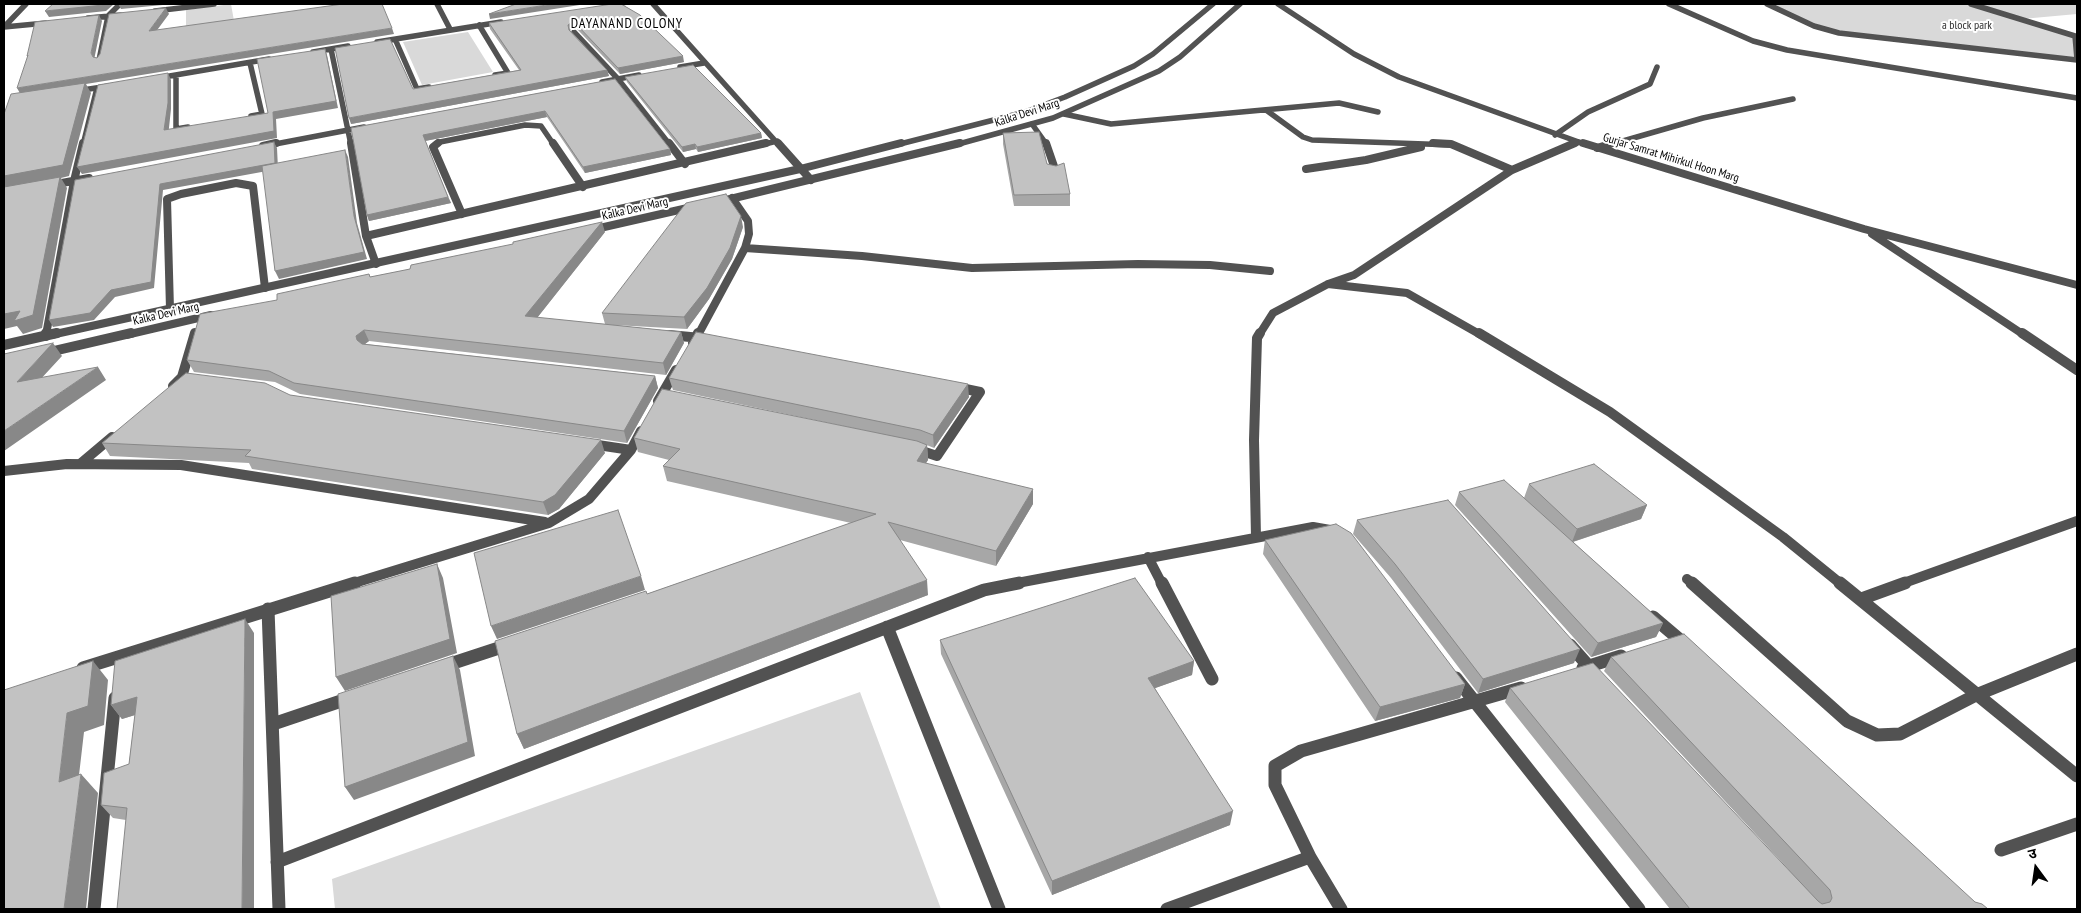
<!DOCTYPE html>
<meta charset="utf-8">
<style>
body{margin:0}
#map{position:relative;width:2081px;height:913px;overflow:hidden;background:#fff;font-family:"PT Sans Narrow","Noto Sans Devanagari",sans-serif}
canvas{display:block}
.frame{position:absolute;inset:0;border:5px solid #000;pointer-events:none}
.north{position:absolute;left:2011px;top:843px;width:50px;height:50px;-webkit-text-stroke:4px #fff;paint-order:stroke;rotate:346deg;font-size:14px;font-weight:700;line-height:20px;text-align:center;color:#000}
.north::after{content:'';display:block;margin:auto;width:18px;height:22px;background:#000;clip-path:polygon(50% 0,100% 100%,50% 72%,0 100%)}
</style>
<div id="map">
<canvas width="2081" height="913"></canvas>
<div class="frame"></div>
<div class="north">उ</div>
</div>
<script>
const c = document.querySelector('canvas').getContext('2d');
c.lineJoin = 'round';
function fill(path, color) {
  c.fillStyle = color;
  c.fill(path, 'evenodd');
}
function poly(rows) {
  const path = new Path2D();
  for (const r of rows) {
    path.moveTo(r[0], r[1]);
    for (let i = 2; i < r.length; i += 2) path.lineTo(r[i], r[i + 1]);
  }
  return path;
}
function stroke(path, color, width, dash) {
  c.strokeStyle = color;
  c.lineWidth = width;
  c.lineCap = dash ? 'butt' : 'round';
  c.setLineDash(dash || []);
  c.stroke(path);
}
function label(font, color, halo, rows, align = 'center') {
  c.font = font + ' "PT Sans Narrow",sans-serif';
  c.lineWidth = 4;
  c.setLineDash([]);
  c.textBaseline = 'middle';
  c.strokeStyle = halo;
  c.fillStyle = color;
  for (const [text, x, y, turn = 0] of rows) {
    c.save();
    c.translate(x, y);
    c.rotate((+turn || 0) * Math.PI / 180);
    c.textAlign = isNaN(turn) ? turn : align;
    if (halo) c.strokeText(text, 0, 0);
    c.fillText(text, 0, 0);
    c.restore();
  }
}
fill(poly([
 [231,4,234,21,186,28,186,10],
 [1767,4,2077,4,2077,14,2022,19,2075,36,2077,60,1839,33],
 [468,32,493,72,422,85,403,42],
 [860,692,941,909,335,909,332,879]
]), '#d9d9d9');
stroke(poly([
 [437,4,450,29],
 [653,4,779,145],
 [1278,4,1354,54,1399,77,1587,145],
 [1669,4,1753,41,1787,50,2077,98],
 [1767,4,1814,26,1839,33,2077,60],
 [1971,4,2075,36,2077,59],
 [155,11,214,4],
 [88,18,121,15],
 [479,25,508,73,495,75],
 [4,27,46,23],
 [4,27,26,4],
 [574,32,618,79,670,145],
 [395,39,417,89,429,87],
 [377,42,501,22],
 [331,49,351,145],
 [313,52,348,46],
 [99,60,108,16,120,4],
 [250,63,262,114,251,116],
 [680,67,704,63],
 [176,75,176,129,188,127],
 [158,78,269,59],
 [602,82,639,75],
 [76,91,109,86],
 [1266,110,1303,137,1312,140,1453,145],
 [1064,114,1111,124,1339,103,1378,112],
 [1032,124,1047,145],
 [1555,135,1588,112,1650,84,1657,67],
 [83,145,97,88],
 [270,145,364,127],
 [436,145,440,142,525,125,541,126,554,145],
 [761,145,777,141],
 [1572,145,1579,142],
 [1609,145,1703,118,1793,99]
]), '#525252', 5.5);
stroke(poly([
 [351,143,366,236,376,264],
 [438,143,433,147,462,214],
 [553,143,583,187],
 [669,143,685,164],
 [778,143,811,180],
 [1046,143,1056,172],
 [1433,143,1451,144,1512,170],
 [1583,143,1864,229,2077,285],
 [263,146,276,143],
 [1597,148,1613,143],
 [1306,169,1366,160,1421,147],
 [51,185,89,178],
 [1872,234,2024,335],
 [366,236,766,143],
 [745,248,862,256,972,268,1138,264,1210,265,1270,271],
 [1328,284,1407,293,1481,335],
 [170,309,167,199,181,194,236,183,253,186,265,288],
 [46,335,74,181,83,143],
 [698,335,745,248,749,234,748,221,732,198],
 [1259,335,1273,313,1328,284,1354,275,1512,170,1575,143]
]), '#525252', 8);
stroke(poly([
 [1479,333,1610,412,1783,537,1841,584],
 [2022,333,2077,370],
 [669,335,701,338],
 [46,336,46,333],
 [693,343,698,333],
 [173,386,182,377,195,333],
 [658,401,676,370],
 [591,444,631,450],
 [916,449,937,456,980,392,956,387],
 [80,464,112,437],
 [4,471,67,464,181,465,545,522],
 [1256,537,1254,440,1257,338,1260,333],
 [1148,557,1162,584],
 [1687,579,1693,584],
 [351,584,549,523,589,499,631,450,641,431],
 [1012,584,1313,527,1330,530],
 [1901,584,2077,521]
]), '#525252', 10);
stroke(poly([
 [1162,583,1212,679],
 [1692,583,1847,721,1877,735,1900,734,1976,695,2077,654],
 [1840,583,2077,776],
 [1861,599,1905,583],
 [268,609,279,909],
 [1653,617,1686,645],
 [887,627,999,909],
 [1570,645,1592,670],
 [444,666,508,645],
 [83,668,355,583],
 [1583,668,1621,656],
 [1456,678,1639,909],
 [273,724,350,698],
 [2001,850,2077,824],
 [277,862,984,590,1019,583],
 [94,909,115,698],
 [1167,909,1310,857],
 [1341,909,1310,857,1275,785,1275,766,1301,751,1521,688]
]), '#525252', 13);
stroke(poly([
 [896,145,1025,112,1065,97,1134,66,1153,54,1213,4],
 [955,145,1053,118,1159,71,1180,57,1240,4]
]), '#525252', 5.5);
stroke(poly([
 [718,202,960,143],
 [591,230,692,207],
 [51,335,800,169,901,143],
 [126,335,211,315]
]), '#525252', 8);
stroke(poly([
 [4,345,57,333],
 [45,353,131,333]
]), '#525252', 10);
fill(poly([
 [628,4,624,6,684,62,620,74,577,29,573,27,570,30,607,70,609,76,351,124,413,89,519,70,490,29,489,23],
 [625,77,761,133,762,138,698,152,696,149,683,152,627,82],
 [615,79,670,149,671,155,585,173,547,117,425,141,451,203,369,221,367,215,351,128],
 [1003,133,1047,164,1070,194,1070,206,1014,206,1003,144],
 [743,227,732,259,709,299,687,329,614,325,681,332,684,343,666,375,369,341,365,344,655,376,658,388,627,443,300,394,275,382,194,372,187,360,277,300,369,274,370,277,605,232,537,318,605,324,602,313],
 [669,378,969,397,934,448,917,441,927,445,928,460,926,463,1033,504,996,566,900,540,928,595,524,749,517,734,647,594,851,523,667,481,663,466,669,460,638,452,634,438,876,433,673,390],
 [290,395,605,453,559,509,548,515,252,469,249,463,110,456,102,443],
 [1529,484,1647,505,1641,519,1573,542,1663,623,1656,637,1591,657,1455,505,1459,492,1524,498],
 [1357,520,1574,663,1478,693,1391,578,1353,534],
 [1265,540,1465,684,1460,698,1375,721,1263,554],
 [254,633,126,820,113,818,101,805,129,764,135,715,122,719,111,705],
 [940,640,1194,661,1192,675,1155,688,1230,825,1052,895,941,654],
 [1611,657,1975,902,1988,909,1670,909,1505,702,1510,688,1789,870,1604,671]
]), '#a7a7a7');
fill(poly([
 [105,4,114,4,106,11,49,17,45,11],
 [118,4,173,4,121,9],
 [553,4,586,4,490,19,489,14],
 [166,8,169,14,152,37,149,31],
 [99,15,102,21,94,60,91,53],
 [572,22,573,27,570,30,571,35,568,25],
 [392,28,394,34,86,84,91,93,69,176,61,178,67,188,42,328,23,334,17,326,4,329,4,176,21,95,17,88],
 [325,49,327,55,338,108,276,119,277,138,82,174,77,167,273,112],
 [683,56,684,62,620,74,618,68],
 [607,70,609,76,351,124,349,118],
 [168,73,171,80,171,109,168,137,164,130],
 [545,111,547,117,425,141,423,135],
 [761,133,762,138,698,152,697,147],
 [274,142,277,148,278,169,163,190,154,288,115,297,94,320,53,327,49,320,160,184],
 [695,144,696,149,683,152,682,147],
 [670,149,671,155,585,173,583,167],
 [345,150,348,157,357,223,367,259,279,279,275,271,354,216],
 [448,197,451,203,369,221,367,215],
 [741,216,743,227,732,259,709,299,687,329,684,317],
 [602,222,605,232,529,328,525,316],
 [364,330,369,341,361,347,357,340,356,336],
 [681,332,684,343,666,375,663,363],
 [53,343,62,356,26,395,17,382],
 [98,367,106,380,4,451,4,431],
 [655,376,658,388,627,443,624,431],
 [968,384,969,397,934,448,933,435],
 [601,440,605,453,559,509,548,515,543,502],
 [927,445,928,460,918,475,917,461],
 [1033,489,1033,504,996,566,996,551],
 [1647,505,1641,519,1572,542,1577,529],
 [437,564,443,578,457,653,345,691,336,677],
 [641,576,645,590,497,639,491,626],
 [927,580,928,595,524,749,517,734],
 [245,619,254,633,254,909,242,909],
 [1663,623,1656,637,1591,657,1598,643],
 [1580,649,1574,663,1478,693,1483,679],
 [453,656,460,670,475,756,354,800,345,787],
 [93,661,108,680,104,725,84,732,76,801,59,782,67,713],
 [1194,661,1192,675,1147,691,1148,678],
 [1465,684,1460,698,1375,721,1380,707],
 [137,697,148,711,122,719,111,705],
 [81,774,98,793,86,909,64,909],
 [1233,811,1230,825,1052,895,1052,881]
]), '#888');
const building = poly([
 [53,4,105,4,103,5,45,11,53,4],
 [343,4,382,4,392,28,17,88,28,55,27,56,35,22,99,15,91,53,93,57,97,58,100,54,109,14,166,8,149,31,343,4],
 [516,4,553,4,489,14,516,4],
 [612,4,621,4,640,15,683,56,618,68,576,24,572,22,568,25,569,30,607,70,349,118,335,48,390,39,413,89,521,70,489,23,612,4],
 [325,49,336,101,273,112,274,131,77,167,98,85,168,73,168,103,164,130,268,113,257,59,325,49],
 [693,65,761,133,697,147,695,144,682,147,625,77,693,65],
 [615,79,670,149,583,167,545,111,423,135,448,197,367,215,351,128,615,79],
 [85,83,63,165,4,176,4,114,11,94,85,83],
 [1039,132,1047,164,1056,166,1064,163,1070,194,1014,195,1003,133,1039,132],
 [274,142,275,163,160,184,151,282,111,290,90,313,49,320,75,180,274,142],
 [345,150,354,216,364,252,275,271,262,166,345,150],
 [60,177,33,315,14,321,20,311,4,314,4,187,60,177],
 [726,194,741,216,730,248,707,288,684,317,602,313,686,203,726,194],
 [602,222,525,316,681,332,663,363,364,330,356,336,357,340,362,344,655,376,624,431,294,383,269,371,187,360,200,314,277,300,277,294,369,274,370,277,410,269,411,265,513,244,513,242,602,222],
 [696,332,968,384,933,435,920,430,669,378,696,332],
 [53,343,17,382,98,367,4,431,4,354,53,343],
 [186,373,265,383,290,395,601,440,555,495,543,502,245,456,251,450,102,443,186,373],
 [662,389,917,441,927,445,917,461,1033,489,996,551,888,522,927,580,517,734,495,641,646,591,647,594,876,514,663,466,680,449,634,438,662,389],
 [1594,464,1647,505,1577,529,1529,484,1594,464],
 [1504,480,1663,623,1598,643,1459,492,1504,480],
 [1448,500,1580,649,1483,679,1395,564,1357,520,1448,500],
 [618,510,641,576,491,626,474,553,618,510],
 [1336,524,1351,533,1465,684,1380,707,1265,540,1336,524],
 [437,564,450,639,336,677,331,596,437,564],
 [1135,578,1194,661,1148,678,1233,811,1052,881,940,640,1135,578],
 [245,619,242,909,117,909,127,808,101,805,104,773,129,764,137,697,111,705,115,661,245,619],
 [1684,634,1975,902,1982,904,1988,909,1690,909,1510,688,1593,663,1818,901,1822,904,1830,902,1832,898,1830,890,1611,657,1684,634],
 [453,656,468,742,345,787,338,694,453,656],
 [93,661,88,706,67,713,59,782,81,774,64,909,4,909,4,690,93,661]
]);
fill(building, '#c2c2c2');
stroke(building, '#888', 1);
label('12px', '#303030', '#fff', [
 ["a block park",1967,26]
]);
label('12px', '#000', '#fff', [
 ["Kalka Devi Marg",1027,113,-18],
 ["Gurjar Samrat Mihirkul Hoon Marg",1671,158,17],
 ["Kalka Devi Marg",635,209,-13],
 ["Kalka Devi Marg",166,314,-13]
]);
c.letterSpacing = '1px';
label('14px', '#000', '#fff', [
 ["DAYANAND COLONY",627,24]
]);
c.letterSpacing = '0px';
</script>
